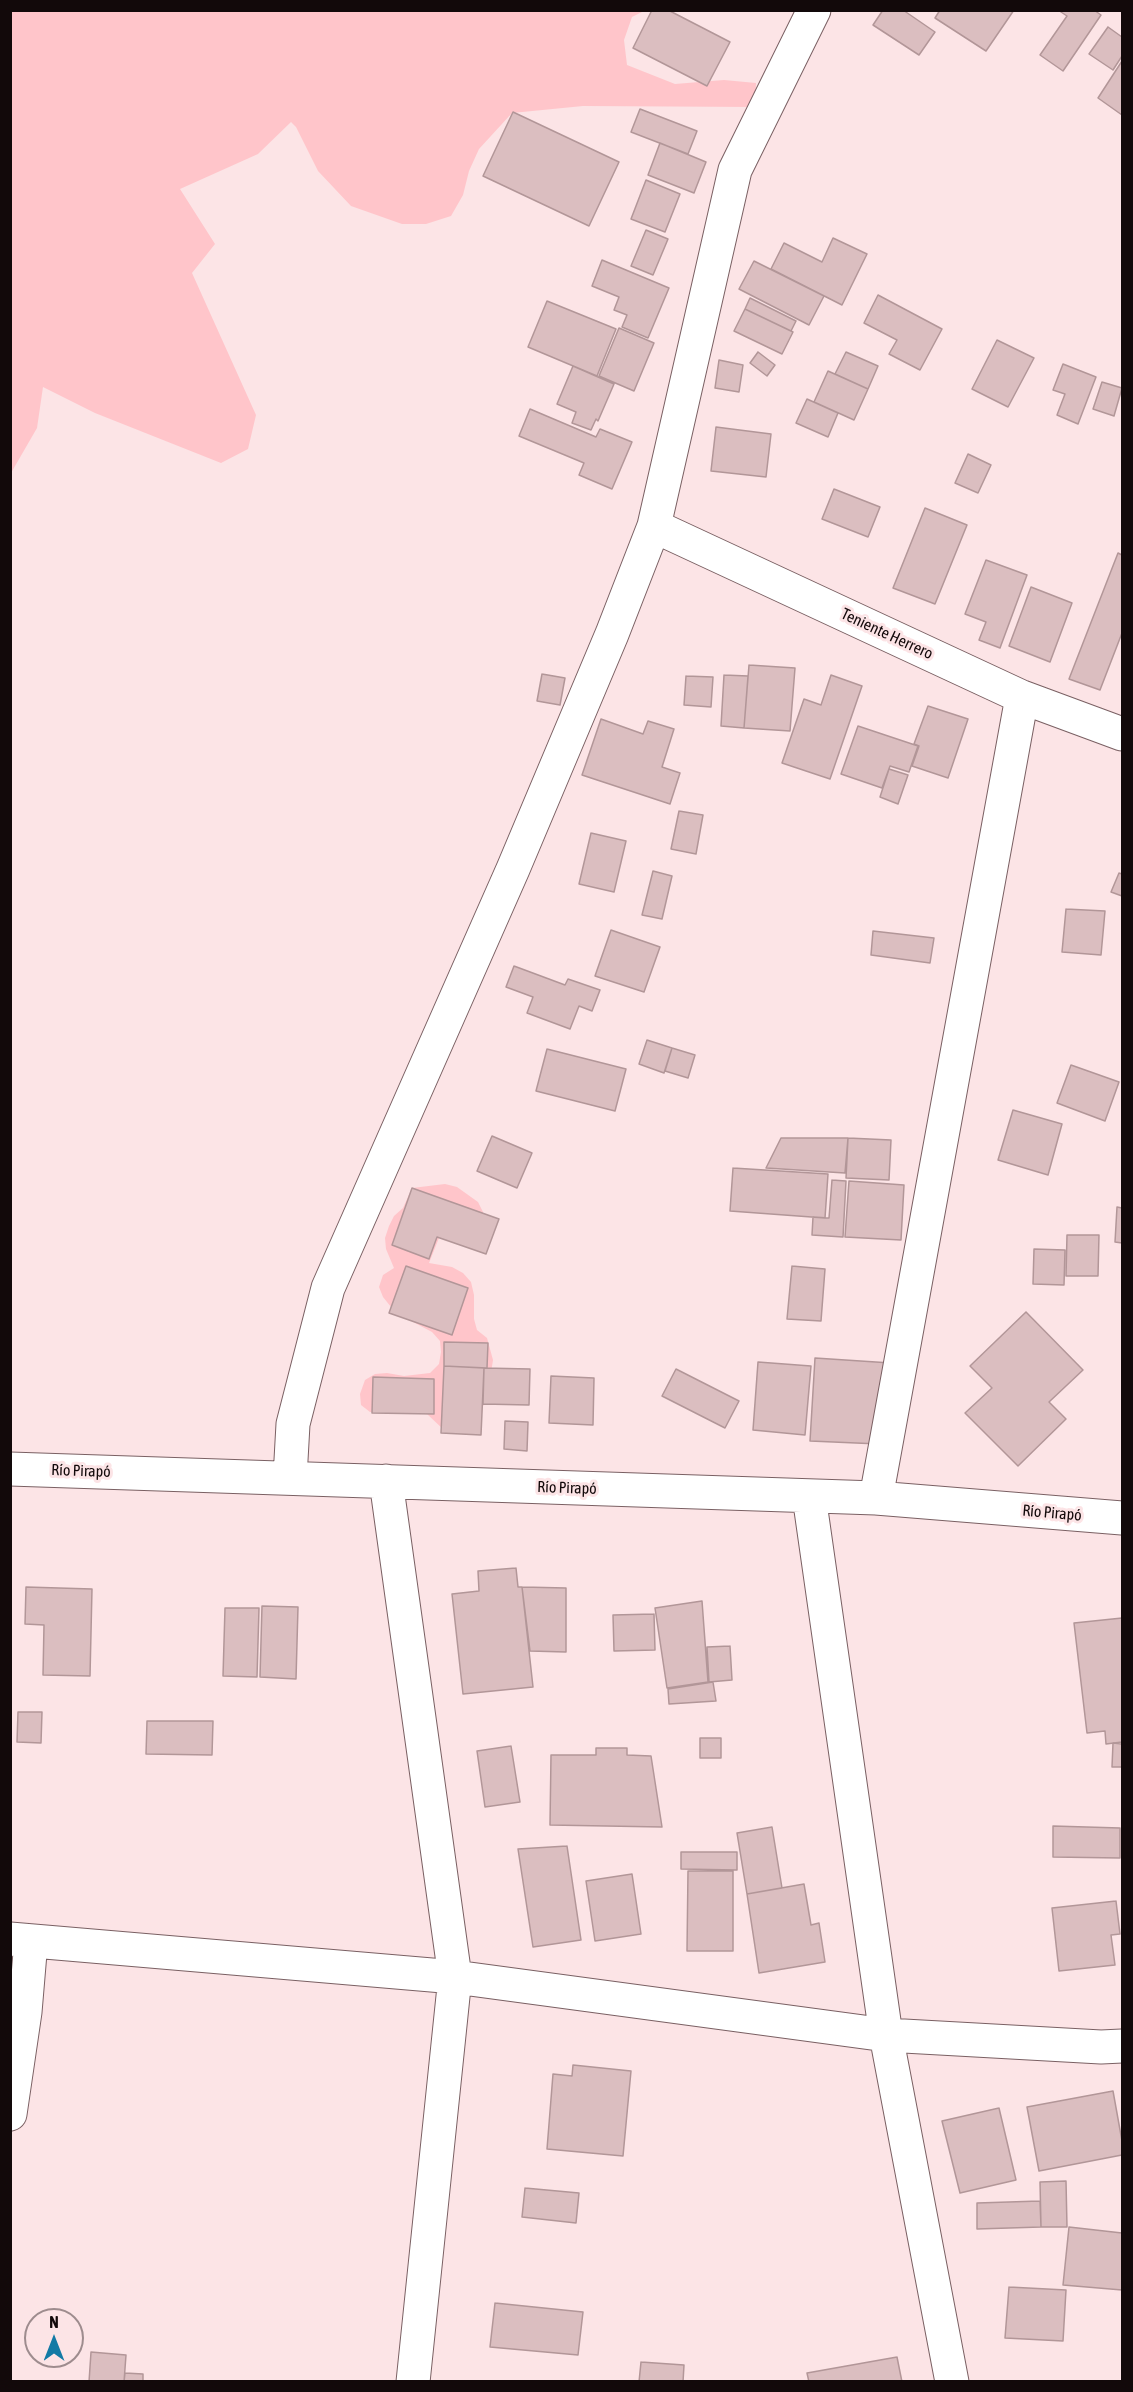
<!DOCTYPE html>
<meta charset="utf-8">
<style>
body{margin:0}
#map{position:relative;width:1133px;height:2392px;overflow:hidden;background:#fce4e6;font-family:"Asap Condensed",sans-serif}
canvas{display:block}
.frame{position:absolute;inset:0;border:12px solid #12090a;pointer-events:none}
.north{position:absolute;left:24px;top:2308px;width:60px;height:60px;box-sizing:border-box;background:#fce4e6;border:2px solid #9e8c8e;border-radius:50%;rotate:0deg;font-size:16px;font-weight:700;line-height:24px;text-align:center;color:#12090a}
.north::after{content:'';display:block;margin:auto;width:21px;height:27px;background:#137aa5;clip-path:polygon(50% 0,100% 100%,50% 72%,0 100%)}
</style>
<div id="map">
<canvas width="1133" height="2392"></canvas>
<div class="frame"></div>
<div class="north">N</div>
</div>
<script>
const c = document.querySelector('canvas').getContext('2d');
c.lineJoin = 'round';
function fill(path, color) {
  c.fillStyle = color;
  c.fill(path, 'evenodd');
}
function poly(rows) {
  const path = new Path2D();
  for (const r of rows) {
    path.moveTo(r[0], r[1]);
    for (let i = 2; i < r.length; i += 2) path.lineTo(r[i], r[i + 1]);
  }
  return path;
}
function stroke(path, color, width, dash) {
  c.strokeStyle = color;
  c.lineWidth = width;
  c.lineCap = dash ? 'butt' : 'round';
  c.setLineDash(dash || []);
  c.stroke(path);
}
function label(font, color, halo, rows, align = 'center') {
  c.font = font + ' "Asap Condensed",sans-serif';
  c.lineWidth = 6;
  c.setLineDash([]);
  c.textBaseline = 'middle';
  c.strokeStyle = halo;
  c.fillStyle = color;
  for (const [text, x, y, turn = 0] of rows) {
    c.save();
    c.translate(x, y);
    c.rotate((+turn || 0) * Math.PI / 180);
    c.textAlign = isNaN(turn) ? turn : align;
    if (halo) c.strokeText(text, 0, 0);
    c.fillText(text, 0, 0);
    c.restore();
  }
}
fill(poly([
 [11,11,644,11,632,17,624,40,627,65,675,84,724,80,756,83,755,107,583,106,512,113,479,149,469,171,463,195,451,216,426,224,402,224,351,206,318,171,296,127,291,122,258,154,180,189,215,244,192,273,256,415,248,449,221,463,95,413,43,387,37,428,11,473],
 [445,1184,457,1187,478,1202,483,1212,484,1223,464,1237,439,1238,429,1263,452,1267,463,1273,471,1282,474,1295,474,1319,477,1330,487,1338,493,1360,487,1398,476,1421,444,1430,427,1414,416,1412,370,1412,361,1405,360,1394,365,1380,375,1374,387,1373,404,1376,430,1373,439,1364,441,1352,440,1341,432,1332,400,1315,391,1307,383,1297,379,1287,383,1275,394,1268,386,1249,385,1238,389,1226,394,1216,403,1208,412,1188]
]), '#ffc5ca');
const building = poly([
 [652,10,668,10,730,42,707,86,633,48,652,10],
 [883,10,903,10,935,32,919,55,873,25,883,10],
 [940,10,1014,10,986,51,935,18,940,10],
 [1058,10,1094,10,1101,15,1063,71,1040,55,1067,16,1058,10],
 [1108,27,1122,37,1122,56,1113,70,1089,54,1108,27],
 [1122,61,1122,115,1098,98,1122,61],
 [640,109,697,131,688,154,631,132,640,109],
 [513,112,619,162,589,226,483,176,513,112],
 [660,143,706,162,694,193,648,175,660,143],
 [646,180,680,194,665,232,631,219,646,180],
 [646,230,668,239,653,275,631,266,646,230],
 [833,238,867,254,842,305,771,269,784,243,822,262,833,238],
 [602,260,669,288,648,338,622,327,627,315,614,310,619,297,592,286,602,260],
 [754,261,824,296,809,325,739,289,754,261],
 [878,295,942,329,920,370,889,354,897,340,864,323,878,295],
 [750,298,796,321,791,331,745,309,750,298],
 [547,301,616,329,597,376,528,347,547,301],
 [745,309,793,332,782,354,734,331,745,309],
 [619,328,654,343,634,391,599,376,619,328],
 [997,340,1034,358,1008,407,972,389,997,340],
 [758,352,775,365,767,376,750,363,758,352],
 [846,352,878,366,868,389,835,374,846,352],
 [719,360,743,365,739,392,715,388,719,360],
 [1063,364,1096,377,1078,424,1057,415,1065,394,1053,390,1063,364],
 [573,366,614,384,598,421,596,419,591,430,572,423,576,412,557,404,573,366],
 [828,371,868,389,854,420,814,402,828,371],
 [1102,382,1122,388,1114,416,1093,409,1102,382],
 [807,399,838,413,828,437,796,423,807,399],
 [530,409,596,437,600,429,632,442,612,489,579,475,584,463,519,436,530,409],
 [716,427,771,434,766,477,711,471,716,427],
 [968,454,991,465,978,493,955,483,968,454],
 [834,489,880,507,868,537,822,519,834,489],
 [925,508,967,525,935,604,893,588,925,508],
 [1118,553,1122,555,1122,633,1100,690,1069,679,1118,553],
 [986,560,1027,575,1000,648,979,640,986,622,965,614,986,560],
 [1031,587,1072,603,1050,662,1009,646,1031,587],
 [749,665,795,668,790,731,744,728,749,665],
 [542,674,565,678,560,705,537,701,542,674],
 [724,675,748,676,744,728,721,726,724,675],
 [831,675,862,686,830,779,782,763,804,699,821,705,831,675],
 [686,676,713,677,711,707,684,705,686,676],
 [928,706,968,719,948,778,912,766,919,746,914,744,928,706],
 [601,719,643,734,648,721,674,729,662,767,680,773,670,804,582,775,601,719],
 [858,726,918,746,909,772,890,766,882,788,841,774,858,726],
 [889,769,908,775,898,804,880,797,889,769],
 [679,811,703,815,696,854,671,849,679,811],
 [591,833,626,841,614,892,579,884,591,833],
 [653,871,672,876,662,919,642,915,653,871],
 [1119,873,1122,874,1122,896,1111,892,1119,873],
 [1066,909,1105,911,1101,955,1062,952,1066,909],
 [611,930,660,947,644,992,595,976,611,930],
 [873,931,934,938,930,963,871,955,873,931],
 [514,966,565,985,568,979,600,990,592,1011,579,1006,570,1029,527,1013,533,997,506,987,514,966],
 [647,1040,672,1048,664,1073,639,1064,647,1040],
 [672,1048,695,1055,688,1078,665,1071,672,1048],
 [547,1049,626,1069,615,1111,536,1091,547,1049],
 [1071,1065,1119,1082,1105,1121,1057,1103,1071,1065],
 [1013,1110,1062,1124,1048,1175,998,1160,1013,1110],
 [492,1136,532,1153,517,1188,477,1171,492,1136],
 [781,1138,848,1138,845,1173,766,1168,781,1138],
 [848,1138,891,1140,889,1180,846,1178,848,1138],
 [733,1168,828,1174,825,1218,730,1211,733,1168],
 [832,1180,846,1181,843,1237,812,1235,813,1217,829,1218,832,1180],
 [849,1181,904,1185,901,1240,845,1237,849,1181],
 [412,1188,499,1219,486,1254,437,1237,429,1259,392,1245,412,1188],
 [1117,1207,1122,1208,1122,1243,1115,1242,1117,1207],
 [1067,1235,1099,1235,1098,1276,1066,1276,1067,1235],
 [1034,1249,1065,1250,1064,1285,1033,1284,1034,1249],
 [406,1266,468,1288,452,1335,389,1313,406,1266],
 [792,1266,825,1269,821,1321,787,1319,792,1266],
 [1026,1312,1083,1370,1049,1402,1066,1419,1018,1466,965,1413,992,1388,970,1366,1026,1312],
 [444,1342,488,1343,487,1368,444,1366,444,1342],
 [815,1358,891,1363,879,1444,810,1441,815,1358],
 [758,1362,811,1366,805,1435,753,1430,758,1362],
 [444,1366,484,1368,481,1435,441,1433,444,1366],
 [484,1368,530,1369,529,1405,483,1404,484,1368],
 [676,1369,739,1401,725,1428,662,1396,676,1369],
 [551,1376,594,1378,593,1425,549,1423,551,1376],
 [373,1377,434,1379,434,1414,372,1413,373,1377],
 [505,1421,528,1422,527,1451,504,1449,505,1421],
 [516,1568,518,1587,522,1587,533,1687,463,1694,452,1594,479,1591,478,1571,516,1568],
 [26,1587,92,1589,90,1676,43,1675,44,1625,25,1624,26,1587],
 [522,1587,566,1588,566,1652,530,1651,522,1587],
 [702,1601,708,1682,667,1688,655,1608,702,1601],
 [262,1606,298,1607,296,1679,260,1677,262,1606],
 [225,1608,259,1608,257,1677,223,1676,225,1608],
 [654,1614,655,1650,614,1651,613,1615,654,1614],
 [1122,1618,1122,1742,1106,1744,1105,1731,1087,1733,1074,1623,1122,1618],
 [730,1646,732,1680,709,1682,707,1647,730,1646],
 [713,1682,716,1701,669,1704,668,1689,713,1682],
 [18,1712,42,1712,41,1743,17,1742,18,1712],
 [147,1721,213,1721,212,1755,146,1754,147,1721],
 [700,1738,721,1738,721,1758,700,1758,700,1738],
 [1113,1743,1122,1744,1122,1767,1112,1767,1113,1743],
 [511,1746,520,1802,485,1807,477,1751,511,1746],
 [596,1748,627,1748,627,1755,651,1756,662,1827,550,1825,551,1755,596,1755,596,1748],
 [1053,1826,1120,1828,1120,1858,1053,1857,1053,1826],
 [772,1827,782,1888,747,1894,737,1833,772,1827],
 [567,1846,581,1940,533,1947,518,1849,567,1846],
 [681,1852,737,1852,737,1870,681,1869,681,1852],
 [688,1871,733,1871,733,1951,687,1951,688,1871],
 [632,1874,641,1934,595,1941,586,1881,632,1874],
 [804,1884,811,1925,819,1923,825,1962,759,1973,747,1894,804,1884],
 [1116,1901,1120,1934,1111,1935,1115,1965,1059,1971,1052,1908,1116,1901],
 [573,2065,631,2071,623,2156,547,2149,553,2074,572,2076,573,2065],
 [1113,2091,1122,2141,1122,2155,1039,2171,1027,2107,1113,2091],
 [999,2108,1016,2180,960,2193,942,2121,999,2108],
 [1066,2181,1067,2227,1041,2227,1040,2182,1066,2181],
 [525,2188,579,2193,576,2223,522,2217,525,2188],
 [1040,2201,1041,2227,977,2229,977,2203,1040,2201],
 [1069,2227,1122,2233,1122,2290,1063,2285,1069,2227],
 [1009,2287,1066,2290,1063,2341,1005,2338,1009,2287],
 [495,2303,583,2312,578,2355,490,2347,495,2303],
 [91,2352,126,2355,124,2382,89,2382,91,2352],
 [897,2357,902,2382,809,2382,807,2373,897,2357],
 [641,2362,684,2365,683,2382,639,2382,641,2362],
 [125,2373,143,2374,143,2382,124,2382,125,2373]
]);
fill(building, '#dbbec0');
stroke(building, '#b29698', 1.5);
const minor = poly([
 [654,526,1022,697,1122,734],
 [10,1469,876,1498,1122,1518],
 [290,1478,293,1424,328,1288,513,869,612,634,654,526,735,170,814,10],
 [386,1481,455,1977,413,2382],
 [809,1496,886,2035,952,2382],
 [876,1498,1022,697],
 [10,1939,455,1977,886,2035,1101,2047,1122,2046],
 [10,2114,25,2012,31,1941]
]);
stroke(minor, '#7a6063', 35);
stroke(minor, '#fff', 33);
label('16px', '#12090a', '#fce4e6', [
 ["Teniente Herrero",887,634,25],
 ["Río Pirapó",81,1471,2],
 ["Río Pirapó",567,1488,2],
 ["Río Pirapó",1052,1513,5]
]);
</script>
